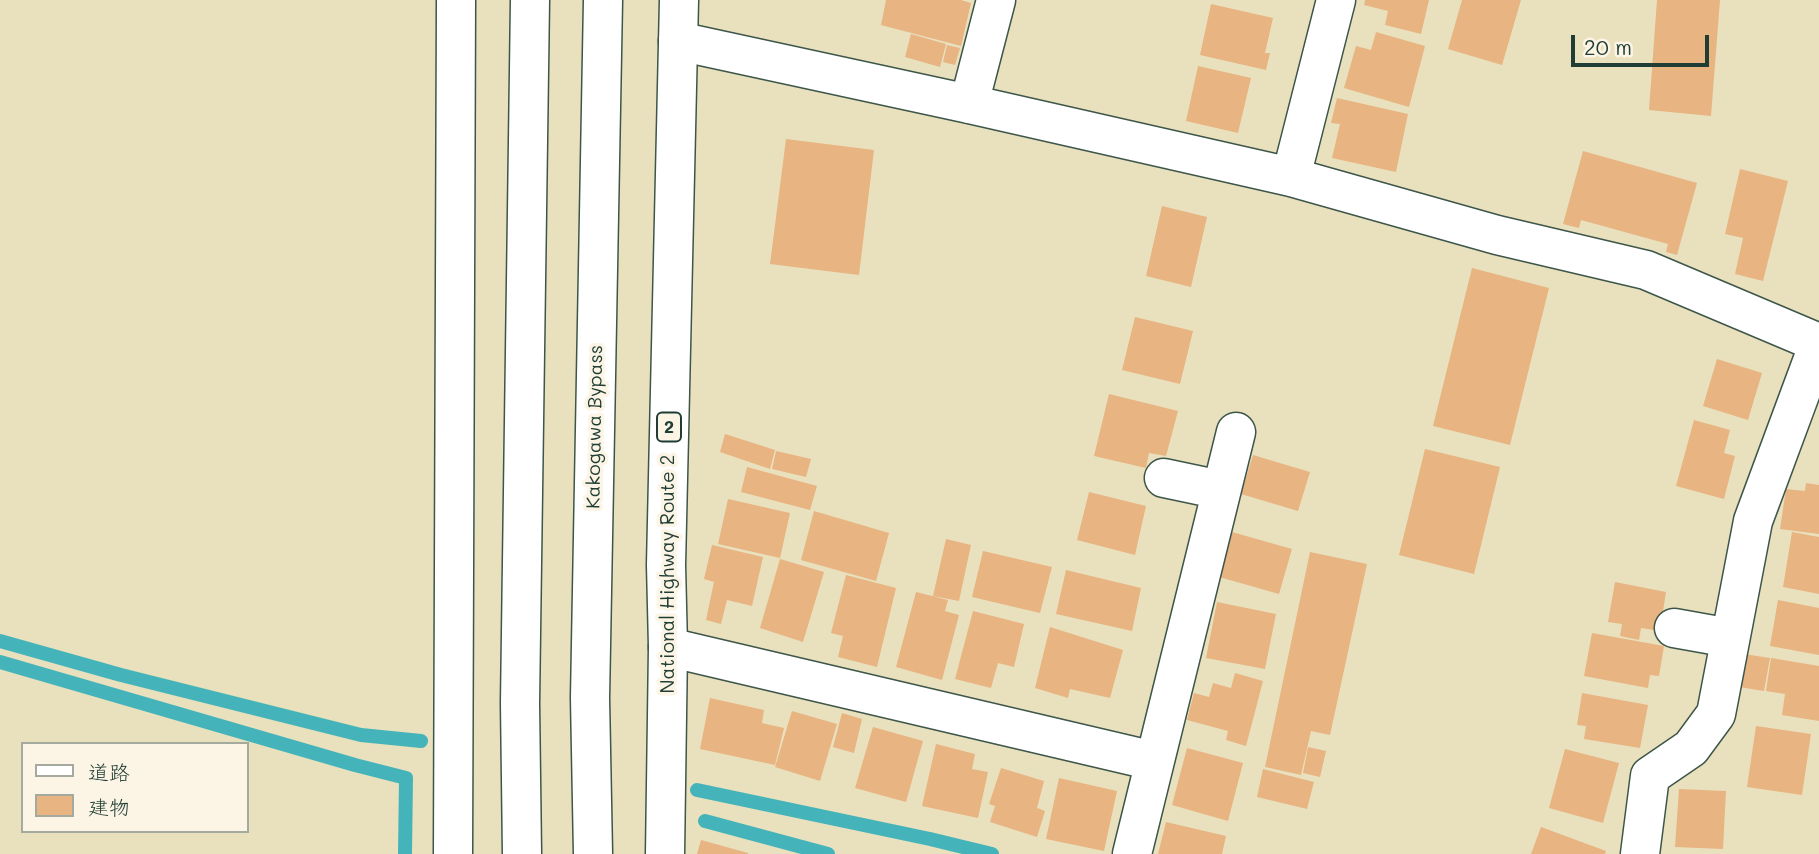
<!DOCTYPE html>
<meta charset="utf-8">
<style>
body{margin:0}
#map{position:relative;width:1819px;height:854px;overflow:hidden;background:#e9e1bd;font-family:Mali,"Klee One",sans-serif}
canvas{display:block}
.legend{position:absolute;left:21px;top:742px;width:228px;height:91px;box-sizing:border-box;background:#fcf5e5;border:2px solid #a4ab9e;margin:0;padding:9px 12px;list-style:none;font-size:21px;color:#1f3d34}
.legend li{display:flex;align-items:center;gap:14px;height:35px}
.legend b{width:35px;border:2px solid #a4ab9e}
.scale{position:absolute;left:1571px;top:35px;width:138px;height:32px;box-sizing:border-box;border:4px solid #1f3d34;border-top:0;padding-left:9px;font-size:21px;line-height:24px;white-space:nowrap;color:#1f3d34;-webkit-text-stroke:5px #fcf5e5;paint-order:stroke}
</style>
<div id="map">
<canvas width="1819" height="854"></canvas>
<ul class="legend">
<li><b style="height:9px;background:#fff"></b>道路</li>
<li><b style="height:19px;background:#e7b482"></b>建物</li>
</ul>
<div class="scale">20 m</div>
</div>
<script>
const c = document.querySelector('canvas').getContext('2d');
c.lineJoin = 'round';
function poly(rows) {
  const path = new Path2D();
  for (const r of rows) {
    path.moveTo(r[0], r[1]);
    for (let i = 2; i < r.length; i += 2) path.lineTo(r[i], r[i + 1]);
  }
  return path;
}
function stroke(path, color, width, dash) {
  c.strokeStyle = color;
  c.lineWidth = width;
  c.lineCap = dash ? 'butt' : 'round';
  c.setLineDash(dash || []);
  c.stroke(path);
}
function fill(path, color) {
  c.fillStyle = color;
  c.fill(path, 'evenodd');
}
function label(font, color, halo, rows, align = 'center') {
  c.font = font + ' Mali,sans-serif';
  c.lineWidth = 7;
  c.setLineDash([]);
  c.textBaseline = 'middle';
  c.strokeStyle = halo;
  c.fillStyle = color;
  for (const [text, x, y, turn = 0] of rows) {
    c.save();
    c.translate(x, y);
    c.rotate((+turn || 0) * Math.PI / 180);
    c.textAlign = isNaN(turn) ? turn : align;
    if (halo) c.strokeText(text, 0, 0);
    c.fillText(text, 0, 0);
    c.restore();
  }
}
stroke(poly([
 [0,641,121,675,361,735,421,741],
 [0,662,355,765,406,778,405,854],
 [697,790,930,839,992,854],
 [705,821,828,854]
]), '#44b4ba', 14);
fill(poly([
 [886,0,961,0,971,3,961,46,881,25],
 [1365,0,1429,0,1421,34,1385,25,1388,11,1364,5],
 [1462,0,1521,0,1502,65,1448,49],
 [1657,0,1720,0,1711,116,1649,110],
 [1211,4,1273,18,1265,53,1270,53,1266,70,1200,55],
 [1376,32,1425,46,1409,107,1344,88,1356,46,1371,50],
 [911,34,946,44,940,67,905,57],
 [947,45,960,48,955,65,943,62],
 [1198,66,1251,78,1238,133,1186,121],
 [1337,98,1408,114,1396,172,1332,158,1340,124,1331,123],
 [786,139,874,150,859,275,770,264],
 [1583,151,1697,183,1677,255,1666,252,1668,244,1581,220,1579,228,1563,224],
 [1740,169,1788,181,1763,281,1735,274,1743,238,1725,234],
 [1162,206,1207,217,1191,287,1146,276],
 [1472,268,1549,288,1510,445,1433,426],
 [1135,317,1193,331,1180,384,1122,370],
 [1717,359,1762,373,1748,420,1703,406],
 [1109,394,1178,411,1166,456,1149,453,1146,468,1094,456],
 [1694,420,1730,430,1724,453,1735,456,1724,499,1676,486],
 [725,434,775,450,770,469,720,452],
 [1425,449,1500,467,1474,574,1399,555],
 [776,451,811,459,806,477,772,469],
 [1253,455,1310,472,1298,511,1241,494],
 [747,467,817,486,810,510,741,492],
 [1806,483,1819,485,1819,534,1780,529,1786,489,1805,491],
 [1089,492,1146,506,1135,555,1077,540],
 [728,499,790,513,780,558,718,544],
 [814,511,889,533,876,581,801,560],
 [1232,532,1292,549,1279,594,1219,577],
 [1792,532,1819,537,1819,594,1783,587],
 [946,539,971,545,959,601,933,596],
 [712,545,763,557,752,606,727,600,721,624,706,620,714,582,704,579],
 [983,551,1052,567,1040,613,972,597],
 [1310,552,1367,564,1330,735,1311,731,1301,775,1265,767],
 [780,559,824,572,803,642,760,628],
 [1066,570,1141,588,1132,631,1056,614],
 [846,575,896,588,877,667,838,657,843,636,831,633],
 [1615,582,1666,592,1660,631,1641,628,1639,640,1620,636,1622,624,1608,622],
 [916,592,948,600,945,611,959,615,942,680,896,667],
 [1778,600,1819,608,1819,655,1770,646],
 [1217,602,1276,614,1265,669,1206,658],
 [973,611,1024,624,1014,667,998,663,991,688,955,679],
 [1050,627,1123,650,1110,698,1070,689,1068,698,1035,688],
 [1592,633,1664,646,1659,676,1650,675,1648,688,1584,676],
 [1744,654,1770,658,1764,691,1739,687],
 [1771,658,1819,666,1819,721,1782,715,1785,694,1766,691],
 [1235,673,1263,681,1246,746,1226,740,1228,731,1187,720,1194,693,1209,697,1213,683,1231,688],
 [1582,693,1648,705,1640,748,1584,739,1586,726,1577,725],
 [710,698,764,710,762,723,784,728,775,765,700,749],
 [792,711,837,724,820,781,775,767],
 [842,713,862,719,854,753,833,747],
 [1756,726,1811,734,1802,795,1747,787],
 [873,727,923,741,906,802,855,788],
 [936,744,975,754,972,769,988,772,978,818,922,806],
 [1308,747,1326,751,1320,777,1303,773],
 [1187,748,1243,763,1228,821,1172,805],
 [1565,749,1619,763,1603,823,1549,808],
 [1001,768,1044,781,1037,808,1045,811,1037,837,990,822,995,806,989,804],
 [1263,769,1314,782,1307,809,1257,797],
 [1059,778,1117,791,1104,851,1046,839],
 [1679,789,1726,791,1723,849,1675,847],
 [1166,822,1226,836,1222,854,1158,854],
 [1541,827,1606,851,1605,854,1531,854],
 [701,840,748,853,748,854,697,854]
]), '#e7b482');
const minor = poly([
 [678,41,969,104,1291,177,1497,235,1646,270,1819,343],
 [969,104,996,0],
 [1291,177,1336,0],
 [1164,478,1221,490],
 [1674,628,1730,638],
 [668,647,1154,761],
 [1132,854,1236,432],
 [1640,854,1650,776,1691,748,1716,714,1753,521,1819,343]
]);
const highway = poly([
 [453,854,456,0],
 [522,854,520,703,530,0],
 [593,854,590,698,603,0],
 [665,854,668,647,666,565,679,0]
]);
stroke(minor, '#3d5649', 41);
stroke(highway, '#3d5649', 41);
stroke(minor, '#fff', 38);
stroke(highway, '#fff', 38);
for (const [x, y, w] of [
 [669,427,24]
]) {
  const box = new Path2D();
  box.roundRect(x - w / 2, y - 14.5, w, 29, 5);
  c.fillStyle = '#fcf5e5';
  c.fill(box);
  stroke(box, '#1f3d34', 2);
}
label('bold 18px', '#1f3d34', null, [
 ["2",669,427]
]);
label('19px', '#1f3d34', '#fcf5e5', [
 ["Kakogawa Bypass",595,427,-89],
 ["National Highway Route 2",668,574,-90]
]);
</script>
